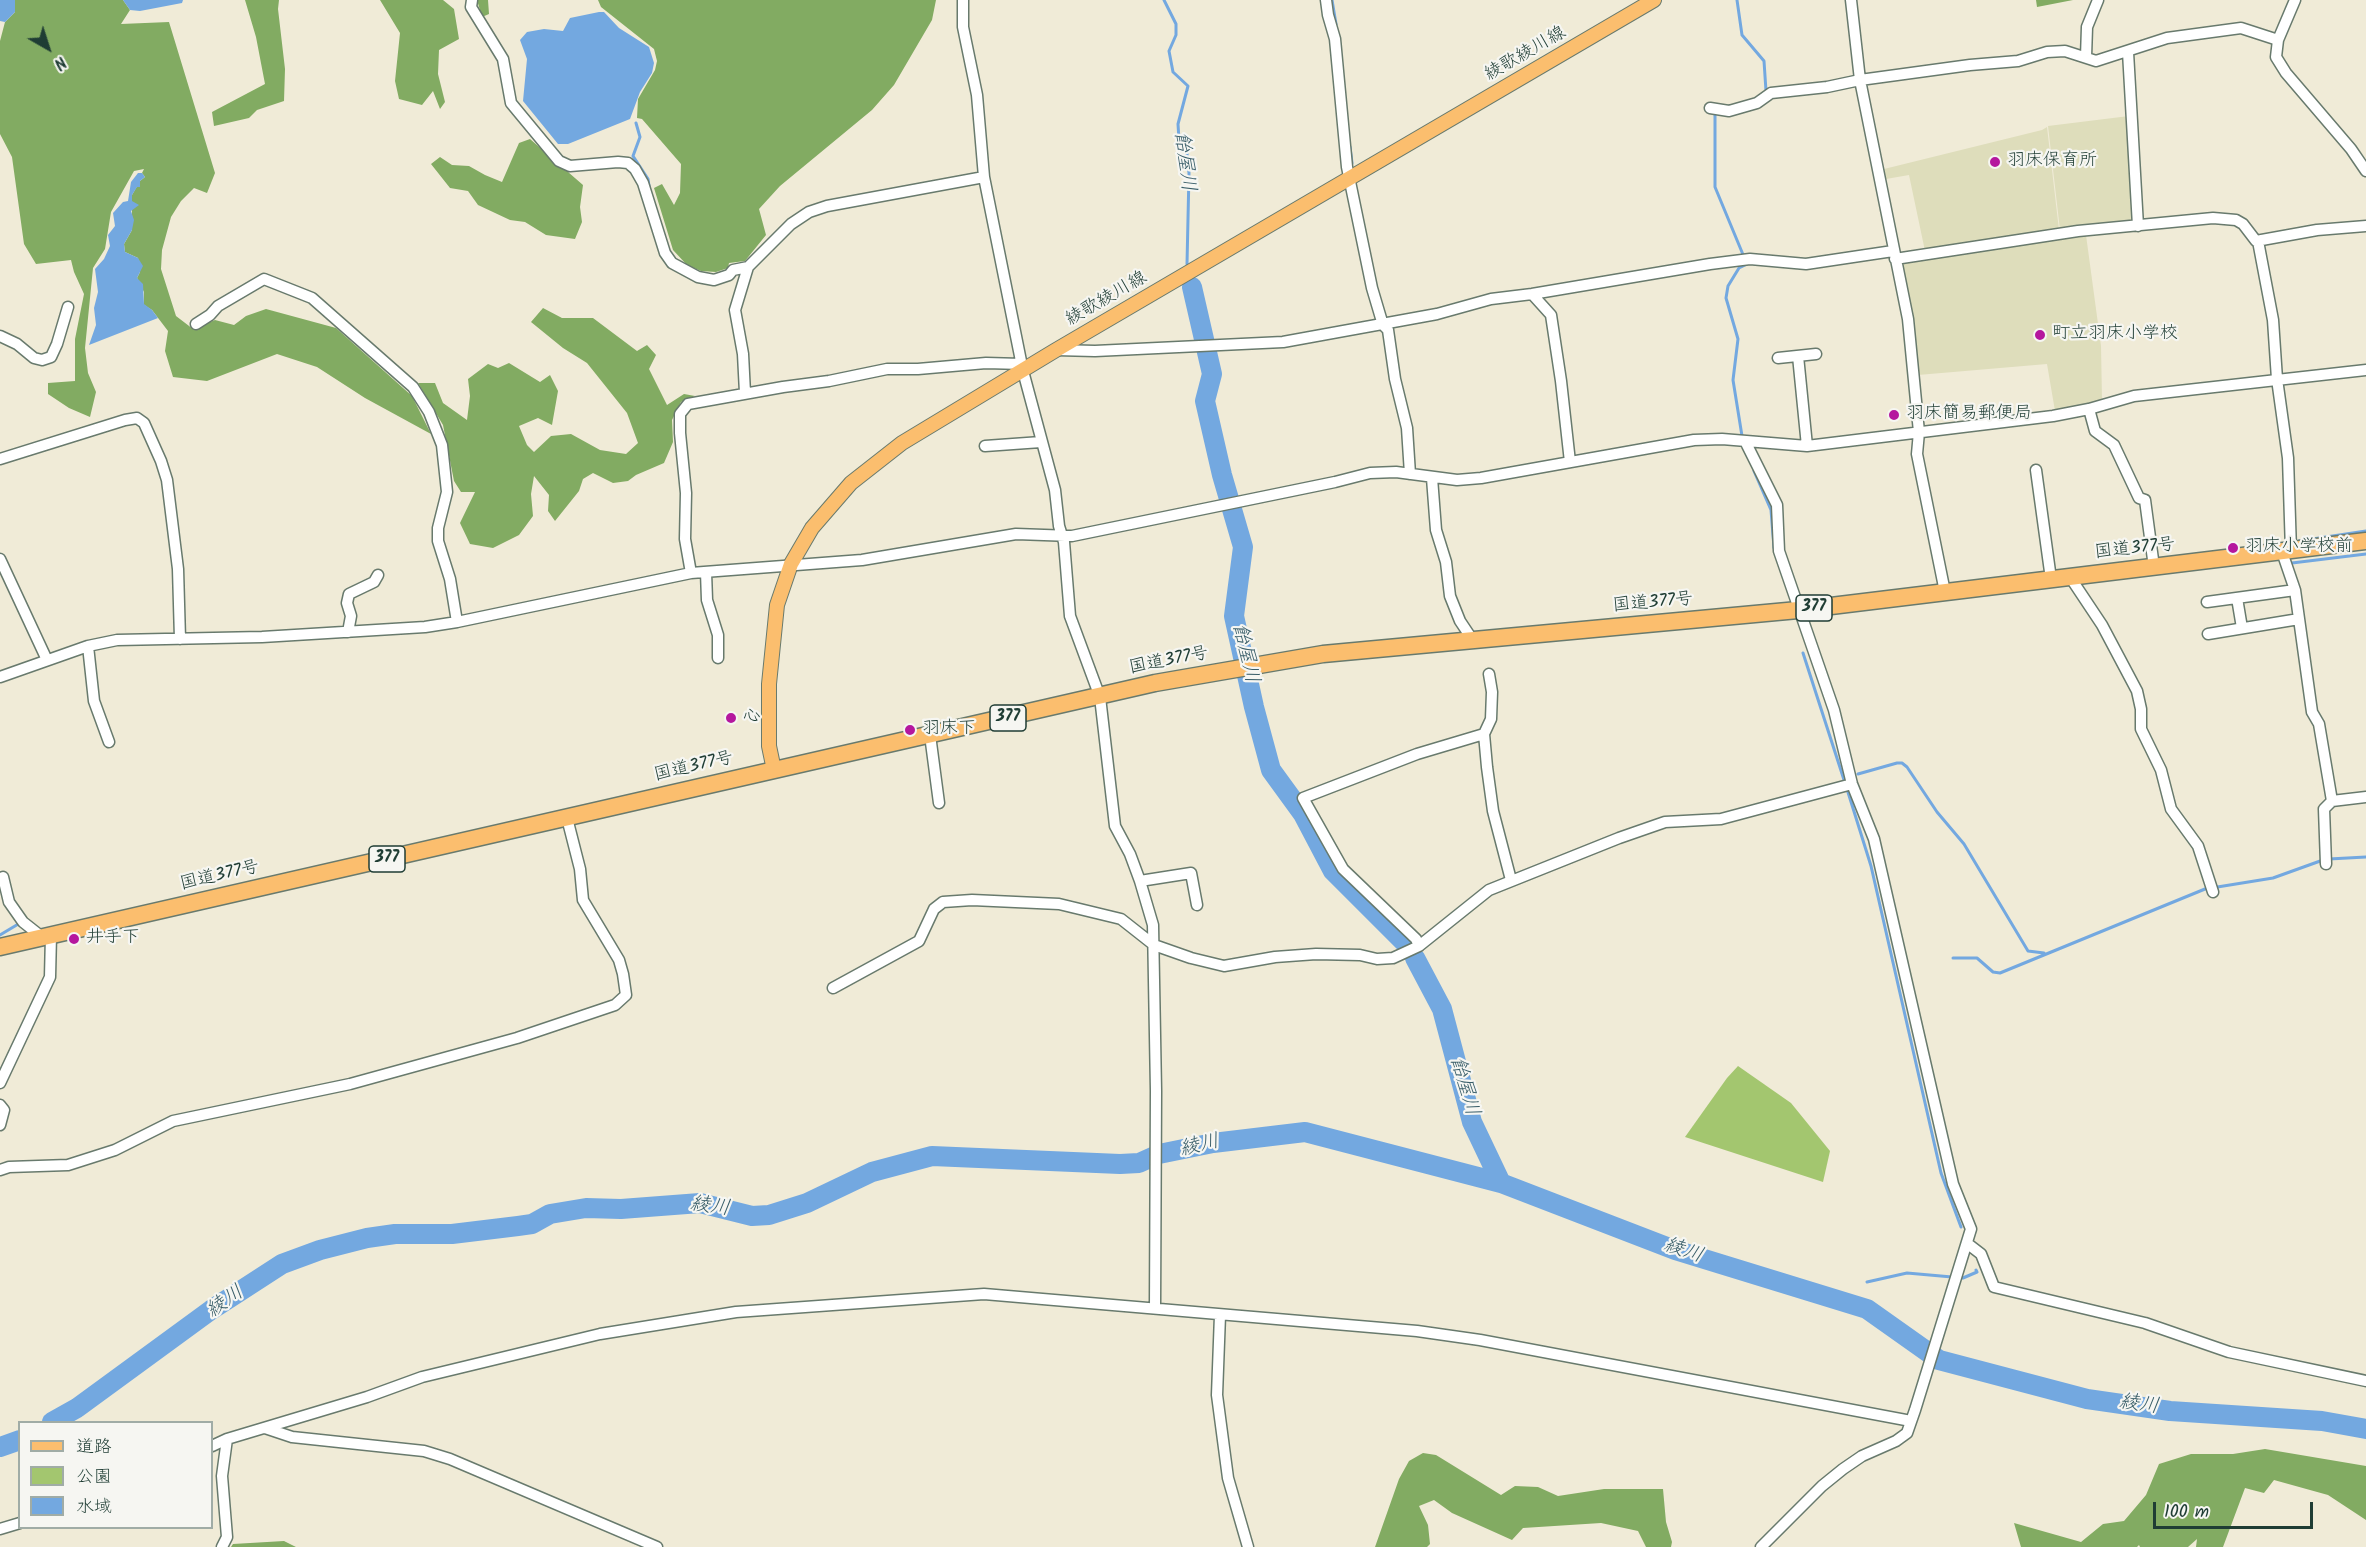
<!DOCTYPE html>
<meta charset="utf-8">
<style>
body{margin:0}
#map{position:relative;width:2366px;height:1547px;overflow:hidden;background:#f0ebd7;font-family:Kalam,"Klee One",sans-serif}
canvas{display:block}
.legend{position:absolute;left:18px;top:1421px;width:195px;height:108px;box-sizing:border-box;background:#f6f6f2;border:2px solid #a0aca6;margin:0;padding:8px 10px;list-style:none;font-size:18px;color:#1f3d34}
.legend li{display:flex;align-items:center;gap:12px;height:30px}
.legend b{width:30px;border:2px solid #a0aca6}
.north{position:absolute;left:18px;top:18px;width:60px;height:60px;-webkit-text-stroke:4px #f6f6f2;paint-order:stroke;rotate:141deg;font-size:16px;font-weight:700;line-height:24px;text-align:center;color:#1f3d34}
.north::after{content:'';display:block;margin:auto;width:21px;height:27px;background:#1f3d34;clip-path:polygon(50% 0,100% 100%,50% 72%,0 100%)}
.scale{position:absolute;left:2153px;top:1502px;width:160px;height:27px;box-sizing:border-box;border:3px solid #1f3d34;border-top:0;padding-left:8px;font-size:18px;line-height:21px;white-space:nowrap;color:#1f3d34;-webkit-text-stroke:4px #f6f6f2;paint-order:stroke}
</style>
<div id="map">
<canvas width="2366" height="1547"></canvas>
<ul class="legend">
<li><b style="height:8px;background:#fbbe6e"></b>道路</li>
<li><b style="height:16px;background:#a3c66f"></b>公園</li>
<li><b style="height:16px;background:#73a8e0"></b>水域</li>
</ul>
<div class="north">N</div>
<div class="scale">100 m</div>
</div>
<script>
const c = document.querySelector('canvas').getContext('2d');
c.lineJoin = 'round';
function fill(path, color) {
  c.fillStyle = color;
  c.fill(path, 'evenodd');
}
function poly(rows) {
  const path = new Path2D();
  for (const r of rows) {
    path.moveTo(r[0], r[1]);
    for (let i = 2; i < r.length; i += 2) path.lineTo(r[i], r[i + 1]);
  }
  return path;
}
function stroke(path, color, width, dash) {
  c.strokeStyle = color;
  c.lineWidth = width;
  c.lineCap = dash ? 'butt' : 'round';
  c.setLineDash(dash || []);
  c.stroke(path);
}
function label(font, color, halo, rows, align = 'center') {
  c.font = font + ' Kalam,"Klee One",sans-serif';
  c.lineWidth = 4.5;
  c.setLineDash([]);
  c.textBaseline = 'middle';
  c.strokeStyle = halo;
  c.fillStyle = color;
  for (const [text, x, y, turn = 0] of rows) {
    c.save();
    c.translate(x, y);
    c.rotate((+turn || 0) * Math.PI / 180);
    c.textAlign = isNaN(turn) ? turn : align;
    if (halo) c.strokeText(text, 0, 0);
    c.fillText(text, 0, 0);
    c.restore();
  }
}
fill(poly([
 [2129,116,2135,221,2095,224,2060,230,2048,126],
 [2047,127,2059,230,1925,251,1909,175,1886,179,1884,169,2042,130],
 [2086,235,2101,346,2102,400,2055,411,2047,364,1918,375,1901,261]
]), '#deddbb');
fill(poly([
 [1738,1066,1791,1103,1830,1151,1823,1182,1685,1137,1727,1078]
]), '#a3c66f');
fill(poly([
 [15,0,123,0,130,10,121,24,169,22,215,173,207,193,194,188,181,201,171,217,162,250,161,269,176,316,193,329,215,320,234,325,246,316,266,309,336,328,412,396,431,434,365,398,317,367,277,354,207,381,173,377,165,351,168,331,152,310,144,305,144,292,137,278,140,272,138,258,125,252,124,244,132,230,132,195,140,181,145,177,142,173,144,169,134,171,111,212,105,249,93,268,85,348,88,373,96,392,90,417,69,408,48,394,48,383,75,381,75,339,84,294,74,272,71,260,36,264,24,244,12,157,0,134,0,41,5,22,15,12],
 [245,0,279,0,278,9,285,69,284,101,257,110,249,118,214,126,212,112,265,84,256,37],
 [380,0,443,0,454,9,459,39,439,50,438,74,445,102,440,109,433,91,422,105,399,99,395,81,400,33],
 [477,0,488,0,489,14,482,17],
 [598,0,936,0,932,20,894,85,872,110,780,186,759,209,766,235,745,261,729,263,728,268,716,272,701,271,687,265,673,250,654,188,662,184,674,205,680,193,681,164,642,119,637,118,638,99,655,70,657,61,654,49,601,7],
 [2036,0,2073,0,2037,7],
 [530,139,583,185,580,207,582,222,575,239,546,235,525,222,510,220,478,205,468,191,450,188,431,164,440,157,452,165,469,166,485,175,502,182,519,143],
 [543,308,562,318,593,318,637,351,647,345,656,355,649,369,667,405,684,394,695,396,681,402,672,420,673,442,664,463,636,475,628,481,613,483,593,473,583,479,579,491,555,521,548,511,549,495,534,476,531,494,533,516,519,535,493,548,470,544,460,523,475,492,461,492,454,481,443,425,418,383,435,383,443,403,467,420,470,396,468,379,488,364,498,368,509,363,540,382,550,375,558,391,552,425,538,418,519,426,527,445,534,452,551,436,571,434,600,450,626,454,638,443,627,413,587,363,563,348,531,322],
 [2265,1449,2366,1466,2366,1520,2328,1495,2274,1480,2264,1493,2245,1488,2223,1547,2196,1547,2197,1539,2188,1547,2140,1547,2139,1545,2137,1547,2021,1547,2014,1523,2081,1542,2103,1524,2124,1521,2146,1495,2159,1464,2191,1454,2233,1454],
 [1423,1453,1436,1455,1501,1495,1515,1486,1538,1487,1558,1496,1604,1489,1663,1489,1666,1522,1672,1542,1671,1547,1646,1547,1638,1531,1601,1523,1523,1528,1512,1540,1452,1513,1434,1500,1419,1506,1428,1525,1430,1544,1427,1547,1375,1547,1399,1479,1409,1461],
 [284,1541,296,1547,231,1547,233,1544]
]), '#82ab62');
fill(poly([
 [0,0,15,0,15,12,5,22,0,21],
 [123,0,183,0,182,3,140,11,130,10],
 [599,12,604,12,619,28,649,47,654,63,652,73,640,92,630,119,568,144,558,144,523,101,527,59,520,40,527,32,544,29,563,31,570,18],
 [138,173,142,173,145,177,140,181,140,187,137,187,132,195,132,201,139,205,131,211,134,220,132,230,124,244,125,252,138,258,143,266,137,278,143,284,144,304,152,310,158,318,89,345,96,325,94,308,98,292,95,269,104,259,110,246,108,235,115,226,113,213,123,202,128,201,131,182]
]), '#73a8e0');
stroke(poly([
 [1164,0,1176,24,1176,35,1169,51,1173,72,1188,86,1178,124,1179,140,1187,154,1189,173,1187,264],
 [1332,0,1336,24],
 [1737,0,1742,35,1764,61,1766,91],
 [1715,112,1715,187,1744,257],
 [636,123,640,137,633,156,648,179,649,186],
 [1350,147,1352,163],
 [1742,436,1733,380,1738,339,1726,298,1728,286,1739,268,1745,265],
 [1754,471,1771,510,1774,548],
 [2299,541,2366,531],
 [2292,563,2366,554],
 [1803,653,1845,783],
 [1858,774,1897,763,1902,763,1907,767,1937,812,1964,844,2028,951,2044,953],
 [1847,789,1871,866,1941,1173,1961,1227],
 [2329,859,2366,857],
 [0,935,20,923],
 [1953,958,1977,958,1993,972,2000,973,2205,889,2273,878,2323,860],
 [1958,1278,1963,1278,1977,1272,1976,1270],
 [1867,1282,1907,1273,1952,1277]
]), '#73a8e0', 3);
stroke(poly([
 [1192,287,1212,374,1205,401,1222,475,1243,547,1234,616,1254,707,1271,770,1303,814,1333,871,1406,944],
 [1415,958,1442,1009,1472,1122,1501,1183],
 [52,1422,77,1408,211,1310,282,1264,320,1250,367,1238,395,1234,452,1234,518,1226,532,1224,550,1214,586,1208,621,1209,700,1203,752,1216,769,1215,807,1203,872,1172,932,1156,1120,1164,1139,1163,1159,1154,1213,1143,1305,1132,1501,1183,1675,1250,1867,1309,1939,1360,2087,1399,2170,1411,2322,1421,2366,1429],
 [0,1447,20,1440]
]), '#73a8e0', 20);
const minor = poly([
 [472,0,471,7,503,59,511,103,559,161,570,166,618,162,628,163,635,169,643,183,665,253,672,263,698,277,714,280,729,275,733,270,748,267,791,224,809,212,827,206,984,177],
 [963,0,963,27,977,95,984,177,1023,371,1055,490,1059,526,1064,542,1070,616,1100,697,1115,826,1130,854,1140,881,1153,925,1156,1091,1155,1307],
 [1326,0,1328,15,1335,39,1347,167,1372,288,1383,325,1388,330,1395,379,1407,428,1410,474],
 [1851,0,1860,80,1908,319,1919,432,1917,454,1945,592],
 [2295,0,2278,40,2276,57,2286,73,2351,149,2366,171],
 [2128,52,2138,226],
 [2086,57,2087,27,2098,0],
 [1710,108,1729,111,1757,103,1771,93,1827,87,1860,80,1970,65,2018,61,2047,52,2065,51,2096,61,2167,38,2241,28,2278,40],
 [2258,241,2273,320,2277,379,2288,458,2291,551],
 [1895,259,2078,231,2213,218,2236,220,2243,224,2256,241,2317,230,2366,226],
 [1532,294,1551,315,1561,381,1570,462],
 [196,324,210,315,218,306,264,279,312,298,413,387,429,412,442,445,447,492,438,528,438,541,450,579,457,622],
 [0,336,17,344,34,358,42,360,51,357,57,344,68,307],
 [1056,350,1095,351,1283,342,1437,314,1491,299,1532,294,1710,264,1750,259,1806,264,1893,251],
 [1798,356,1807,446],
 [1778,358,1816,354],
 [745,393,743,354,735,310,748,267],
 [2089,409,2095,431,2114,445,2139,498,2145,500,2154,567],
 [1745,441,1777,505,1779,551,1834,710,1852,784,1874,839,1953,1184,1971,1229,1915,1410,1907,1433,1896,1441,1862,1456,1843,1469,1822,1486,1761,1547],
 [985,446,1041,442],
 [0,459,125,420,137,418,144,423,161,461,167,480,178,569,180,639],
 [2036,470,2051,579],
 [1432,478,1436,530,1446,562,1450,596,1460,621,1472,639],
 [2282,552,2295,590,2312,712,2319,724,2332,801],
 [0,559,47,660],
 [706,572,707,600,718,635,718,658],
 [691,573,685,539,686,493,680,433,680,414,688,404,783,387,829,381,887,369,918,369,986,363,1022,364],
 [2070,577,2102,625,2137,691,2141,709,2141,729,2161,770,2171,809,2198,846,2213,892],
 [2237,598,2242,628],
 [2207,602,2295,590],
 [348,632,351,616,347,603,349,594,374,582,378,575],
 [2208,634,2299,619],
 [88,646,94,701,109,742],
 [1489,674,1492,692,1491,719,1484,734,1487,767,1493,811,1511,880],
 [0,677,88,646,117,640,262,637,425,627,457,622,691,573,862,560,1016,534,1072,536,1335,482,1370,473,1396,472,1457,480,1481,478,1694,440,1722,439,1807,446,2053,416,2089,409,2134,396,2366,370],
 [930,735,939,803],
 [2326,864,2324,809,2332,801,2366,797],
 [3,877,9,902,23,922,42,937],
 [1140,881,1191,873,1197,905],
 [1419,946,1416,939,1343,869,1303,798,1417,754,1484,734],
 [833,988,919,941,934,909,943,902,972,900,1059,904,1121,919,1154,945,1191,958,1224,966,1275,957,1316,954,1360,955,1377,959,1393,958,1419,946,1489,890,1619,838,1665,822,1721,819,1852,784],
 [0,1083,50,977,51,935],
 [0,1105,4,1110,0,1125],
 [0,1170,9,1167,68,1165,115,1150,173,1121,350,1084,517,1038,615,1005,626,995,623,974,619,960,583,900,580,869,567,818],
 [1968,1244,1981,1254,1994,1287,2145,1323,2229,1352,2366,1381],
 [1220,1315,1217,1395,1228,1478,1248,1547],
 [265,1428,292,1437,424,1451,450,1459,657,1547],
 [212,1446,227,1439,367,1397,422,1377,600,1334,736,1312,984,1294,1417,1331,1480,1340,1911,1421],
 [0,1529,20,1523],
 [222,1547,227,1537,222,1476,227,1439]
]);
const major = poly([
 [774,770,769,746,769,684,777,605,791,564,812,528,851,483,902,443,1056,350,1654,0]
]);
const highway = poly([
 [0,947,1155,683,1323,654,1798,610,2366,541]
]);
stroke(minor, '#687a6d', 13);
stroke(major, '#687a6d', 16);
stroke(highway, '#687a6d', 19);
stroke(minor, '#fff', 10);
stroke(major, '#fbbe6e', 14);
stroke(highway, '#fbbe6e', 16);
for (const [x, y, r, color] of [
 [1995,162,6,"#b5179e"],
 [2040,335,6,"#b5179e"],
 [1894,415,6,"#b5179e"],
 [2233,548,6,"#b5179e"],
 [731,718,6,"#b5179e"],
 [910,730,6,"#b5179e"],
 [74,939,6,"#b5179e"]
]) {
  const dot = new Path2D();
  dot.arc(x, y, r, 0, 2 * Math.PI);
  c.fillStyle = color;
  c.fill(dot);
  stroke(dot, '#f6f6f2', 2);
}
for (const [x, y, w] of [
 [1814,608,36],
 [1008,718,36],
 [387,859,36]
]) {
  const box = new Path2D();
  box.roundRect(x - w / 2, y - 13, w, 26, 4.5);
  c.fillStyle = '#f6f6f2';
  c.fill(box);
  stroke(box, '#1f3d34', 1.5);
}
label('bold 16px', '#1f3d34', null, [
 ["377",1814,608],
 ["377",1008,718],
 ["377",387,859]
]);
label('18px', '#1f3d34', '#f6f6f2', [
 ["綾歌綾川線",1526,55,-30],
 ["綾歌綾川線",1107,300,-30],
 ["国道377号",2135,550,-6],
 ["国道377号",1653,604,-5],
 ["国道377号",1169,662,-11],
 ["国道377号",694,768,-13],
 ["国道377号",220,877,-13]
]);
label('18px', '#1f3d34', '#f6f6f2', [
 ["羽床保育所",2007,162],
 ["町立羽床小学校",2052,335],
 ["羽床簡易郵便局",1906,415],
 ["羽床小学校前",2245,548],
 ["心",743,718],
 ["羽床下",922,730],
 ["井手下",86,939]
], 'left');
label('italic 20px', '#385d68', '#f6f6f2', [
 ["飴屋川",1183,162,83],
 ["飴屋川",1244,654,77],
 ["飴屋川",1463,1087,74],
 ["綾川",1200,1147,-13],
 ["綾川",710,1208,8],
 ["綾川",1683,1252,19],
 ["綾川",226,1303,-35],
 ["綾川",2139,1406,8]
]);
</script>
